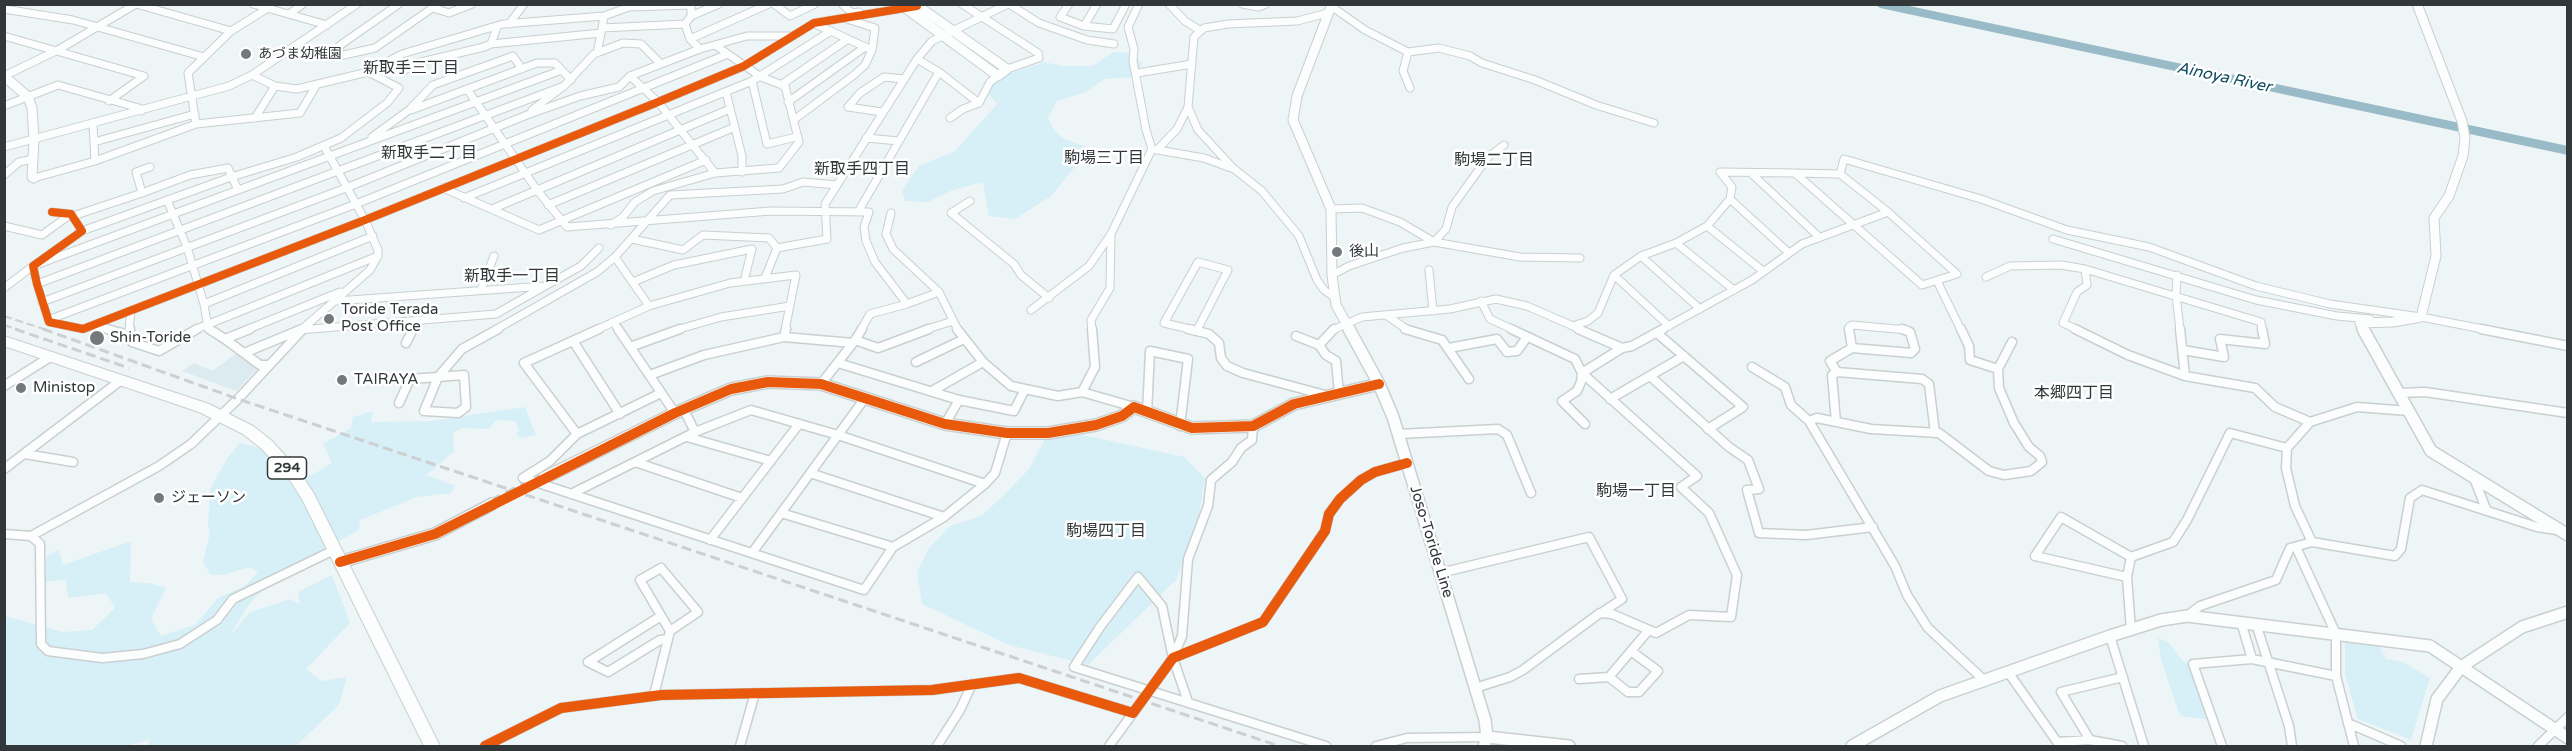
<!DOCTYPE html>
<meta charset="utf-8">
<style>
body{margin:0}
#map{position:relative;width:2572px;height:751px;overflow:hidden;background:#eef5f7;font-family:"Varela Round",sans-serif}
canvas{display:block}
.frame{position:absolute;inset:0;border:6px solid #323739;pointer-events:none}
</style>
<div id="map">
<canvas width="2572" height="751"></canvas>
<div class="frame"></div>
</div>
<script>
const c = document.querySelector('canvas').getContext('2d');
c.lineJoin = 'round';
function fill(path, color) {
  c.fillStyle = color;
  c.fill(path, 'evenodd');
}
function poly(rows) {
  const path = new Path2D();
  for (const r of rows) {
    path.moveTo(r[0], r[1]);
    for (let i = 2; i < r.length; i += 2) path.lineTo(r[i], r[i + 1]);
  }
  return path;
}
function stroke(path, color, width, dash) {
  c.strokeStyle = color;
  c.lineWidth = width;
  c.lineCap = dash ? 'butt' : 'round';
  c.setLineDash(dash || []);
  c.stroke(path);
}
function label(font, color, halo, rows, align = 'center') {
  c.font = font + ' "Varela Round","Noto Sans JP",sans-serif';
  c.lineWidth = 5;
  c.setLineDash([]);
  c.textBaseline = 'middle';
  c.strokeStyle = halo;
  c.fillStyle = color;
  for (const [text, x, y, turn = 0] of rows) {
    c.save();
    c.translate(x, y);
    c.rotate((+turn || 0) * Math.PI / 180);
    c.textAlign = isNaN(turn) ? turn : align;
    if (halo) c.strokeText(text, 0, 0);
    c.fillText(text, 0, 0);
    c.restore();
  }
}
fill(poly([
 [237,353,258,368,236,391,182,371,194,363,212,371]
]), '#dcebf0');
fill(poly([
 [1113,52,1133,53,1142,63,1134,77,1105,79,1086,92,1057,101,1048,118,1054,130,1064,139,1104,153,1098,161,1079,162,1051,196,1015,219,989,216,983,182,950,191,928,202,905,201,902,190,919,166,955,151,997,104,989,94,994,79,1044,62,1063,66,1093,66],
 [525,407,536,435,521,438,516,435,519,430,515,421,496,420,488,429,461,428,453,433,454,451,427,475,455,486,451,493,417,497,360,520,359,530,279,574,250,603,229,637,250,612,290,599,300,604,298,592,332,575,350,623,306,669,322,681,347,677,339,705,296,746,148,746,149,740,126,746,5,746,5,616,63,632,92,630,115,608,106,593,68,598,66,579,46,582,46,557,59,549,63,565,131,541,130,582,149,583,166,588,151,619,161,636,195,625,218,598,245,586,258,572,249,567,224,575,211,575,203,562,210,533,208,525,210,489,228,457,240,443,260,448,290,482,314,474,332,463,323,444,351,428,353,417,373,411,371,422,430,421],
 [1079,434,1184,457,1205,478,1198,522,1176,580,1088,665,1009,645,922,604,917,572,929,548,950,526,981,516,1005,494,1029,469,1045,439],
 [2158,638,2168,642,2183,661,2195,668,2213,720,2180,716,2161,660],
 [2345,640,2377,642,2386,659,2403,662,2430,678,2411,740,2358,719,2345,674]
]), '#d7f0f8');
fill(poly([
 [1874,4,1900,4,2568,146,2568,155,1880,8,1874,4]
]), '#99bbc7');
stroke(poly([
 [492,504,541,479]
]), '#c8cfd1', 11, [11, 6]);
const streetFar1 = poly([
 [136,4,231,31],
 [253,4,327,25],
 [399,4,339,46,339,56,375,48,438,4],
 [774,4,790,16,815,4],
 [842,4,852,13,859,12],
 [962,4,1038,53,1039,58,1007,69],
 [1009,4,1039,23,1087,40,1114,44],
 [1069,4,1060,17,1084,26,1113,29,1126,4],
 [1139,4,1128,27,1134,49,1133,61,1146,130,1152,149],
 [1169,4,1185,21,1201,31],
 [1242,4,1259,7,1266,4],
 [1331,6,1365,30,1408,52,1439,48,1470,56,1482,63,1535,80,1596,105,1654,123],
 [433,8,449,13,472,4],
 [4,9,73,20,204,57],
 [1328,13,1297,21,1228,24,1204,28,1194,37,1188,107,1198,130,1233,168,1262,191,1299,236,1317,280,1324,290,1334,297],
 [289,14,303,4],
 [691,16,719,4],
 [847,19,875,28,872,50],
 [509,24,524,4],
 [1084,26,1097,4],
 [602,28,685,24],
 [4,36,144,76,109,101],
 [690,39,769,4],
 [491,44,601,33,604,16],
 [1408,52,1403,71,1410,88],
 [597,53,601,33],
 [917,59,939,72,979,103,963,109,950,118],
 [388,63,403,71,417,63,484,47,491,44,497,27],
 [661,64,630,76,658,102,715,173],
 [1137,73,1192,64],
 [252,75,275,86,297,89,368,72,402,54,503,24,604,16,629,7,691,5,691,16,685,24,690,39,700,49],
 [4,76,58,50,136,4],
 [752,81,767,144,796,137],
 [781,85,848,39],
 [467,89,537,190,567,227,771,211,869,212,864,227,866,241,875,262,907,304,939,292],
 [726,92,742,156,742,172],
 [788,102,865,47],
 [979,103,990,82,998,76],
 [4,106,58,85,139,108,141,111],
 [411,110,537,63,555,63,571,80],
 [532,110,564,86,594,54,623,43,641,44,661,64,700,49,747,36,789,36],
 [882,112,848,107,860,93,884,77,904,79],
 [255,118,275,86],
 [795,119,854,75,865,65,872,50,815,24],
 [93,124,95,161,196,124,188,73,231,31,268,8],
 [196,124,300,113,317,84],
 [372,137,409,110,433,85,513,56,522,69],
 [866,138,899,141],
 [94,142,195,114],
 [4,147,229,86,252,75,357,4],
 [1157,150,1177,129,1188,107],
 [150,167,136,172,142,193,190,175,228,168,238,190],
 [1751,173,1818,236],
 [1795,173,1840,174,1888,212,1957,274,1922,285,1795,173],
 [1840,174,1844,159,1981,199,2067,230,2149,247,2256,286,2330,304,2421,317,2488,330],
 [4,175,19,162,33,159],
 [34,178,95,161],
 [443,188,539,230,706,160],
 [464,198,752,81,831,31],
 [1730,199,1788,252],
 [167,200,187,247,204,304,208,328,211,330],
 [970,201,951,213,1014,264,1021,275,1049,298],
 [548,205,735,127],
 [492,209,730,109],
 [1331,209,1362,208,1400,222,1434,242,1446,229,1452,207,1488,157,1504,145],
 [52,212,71,214,82,231,33,266,37,284,49,322,83,329,365,220,658,102,744,66,814,23,910,7],
 [858,212,939,72],
 [891,213,886,234,893,249,939,292,958,330],
 [73,216,142,193],
 [611,225,623,217,635,202,653,191,715,173,779,168,799,142,785,86,761,77,715,45],
 [4,226,42,235,71,214],
 [1707,226,1763,271],
 [82,231,231,177,297,157,341,138,387,103,399,88,368,72],
 [632,239,683,250,703,235,769,238,777,248,765,278],
 [2053,239,2256,300,2337,316,2370,319],
 [1676,243,1734,290],
 [777,248,827,239,825,204,917,59,932,41,1008,4],
 [1641,256,1700,309],
 [615,257,649,306],
 [1429,270,1433,311],
 [1332,275,1349,266,1403,248,1434,242,1520,257,1580,258],
 [1614,275,1669,326],
 [2177,275,2176,295,2180,330],
 [1986,277,2010,266,2061,265,2085,269,2261,322,2262,330],
 [1937,281,1961,330],
 [633,282,674,265,752,249,744,281],
 [37,284,564,86],
 [545,286,581,266,599,248],
 [4,288,33,266,562,70],
 [481,290,494,256],
 [1481,301,1490,319,1514,330],
 [42,302,346,188,527,115,580,96,619,87,630,76],
 [204,304,373,236],
 [1031,310,1089,266,1111,234,1152,149,1204,158,1231,168],
 [1386,315,1408,330],
 [48,320,356,204,728,54],
 [613,322,619,330],
 [94,325,112,330],
 [1572,326,1588,321,1598,313,1614,275,1641,256,1676,243,1707,226,1730,199,1732,187,1720,172,1795,173],
 [129,330,131,310],
 [194,330,378,256],
 [246,330,340,292,344,293],
 [299,330,496,314,545,286,336,301],
 [301,330,370,270,378,256,378,250,365,220,324,146],
 [412,330,417,320],
 [495,330,597,272,615,257,670,195,783,189,803,182,837,185],
 [596,330,649,306,730,283,796,275,785,330],
 [676,330,721,317,790,306],
 [861,330,870,314,907,304],
 [924,330,953,321],
 [1092,330,1091,320,1110,288,1111,235],
 [1194,330,1164,323,1198,262,1228,270,1197,330],
 [1333,330,1362,317,1450,309,1496,299,1527,306,1582,330],
 [1661,330,1752,280,1802,244,1888,212],
 [1849,330,1849,327,1852,325,1907,330],
 [2078,330,2063,323,2077,292,2087,285,2085,269]
]);
const street = poly([
 [107,329,129,335,132,342,159,351,197,329],
 [209,329,225,339,250,329],
 [599,329,524,363,577,434,661,393],
 [618,329,675,413],
 [957,329,983,362,1011,386,1058,396,1082,392,1134,407],
 [1188,329,1197,331],
 [1405,329,1442,340,1469,379],
 [1511,329,1575,359,1582,373,1581,382,1577,391,1562,401,1585,424],
 [1578,329,1622,348,1632,346,1663,329],
 [1849,329,1852,348],
 [1961,329,1969,346,1970,360,1998,369],
 [2075,329,2128,355,2185,376,2255,388,2275,407,2310,422],
 [2180,329,2185,376],
 [2481,329,2568,346],
 [1197,331,1209,334,1219,343,1221,358,1227,366,1243,373,1325,395],
 [1197,331,1198,329],
 [1657,333,1743,407,1708,429],
 [129,335,130,329],
 [1296,336,1319,345,1326,355,1336,361,1339,394],
 [784,337,786,329],
 [225,339,260,365,269,365],
 [855,340,878,348,929,329],
 [573,341,620,414],
 [854,342,862,329],
 [406,343,413,329],
 [1319,345,1334,329],
 [630,347,680,329],
 [1449,348,1497,339,1507,352,1517,351,1527,337],
 [1852,348,1911,353,1915,349,1910,332,1902,329],
 [2183,350,2224,357,2220,339,2265,344,2262,329],
 [244,353,302,329],
 [916,362,964,339],
 [838,363,959,400,1014,411,1025,389],
 [1752,367,1785,387,1791,405,1809,421,1895,566,1907,595,1928,628,1985,681],
 [1837,372,1830,361,1852,348],
 [464,375,466,407,458,413,424,411,438,377,464,375],
 [650,375,704,355,784,337,853,343,821,384],
 [1650,376,1729,447,1748,460,1759,489,1747,490,1759,533,1806,535,1873,527],
 [438,377,462,349,498,329],
 [4,386,50,357],
 [932,391,983,362],
 [1082,392,1095,367,1092,329],
 [2398,393,2425,392,2568,413],
 [1610,399,1684,356],
 [399,403,410,379,438,377],
 [684,410,695,432],
 [1147,413,1150,351,1188,359,1180,426],
 [1809,421,1817,418,1871,429,1939,433,1989,471,2004,475,2031,471,2042,462,2040,456,2029,447,2014,423,1999,388,1998,369,2012,342],
 [1836,422,1832,375,1837,372,1922,379,1929,384,1935,433],
 [945,424,959,400],
 [577,434,550,461,523,478,864,590,893,547,944,517,985,484,995,473,1007,433],
 [1399,434,1498,429,1507,435,1531,493],
 [687,437,771,461],
 [2287,448,2286,468,2295,506,2312,542],
 [25,454,73,462],
 [635,462,742,498],
 [4,469,120,381],
 [810,473,944,517],
 [2474,478,2486,509],
 [571,494,695,432,751,410,838,435,985,484],
 [781,513,893,547],
 [4,534,31,536,40,544,41,644,48,651,102,658,143,654,180,644,217,620,233,599,334,550],
 [31,536,159,466,191,444,238,399,303,329],
 [710,540,799,424],
 [2296,547,2336,634,2336,676,2354,746],
 [752,553,865,398],
 [661,568,698,612,670,631,640,580,661,568],
 [1440,573,1589,537,1622,599,1601,613],
 [2127,577,2035,556,2061,517,2131,557],
 [661,616,588,662,608,672,660,640,668,639],
 [2187,616,2200,606,2276,580,2290,548,2312,542,2395,556,2401,549,2410,498,2422,490,2537,527,2557,530],
 [2241,622,2252,659,2336,676],
 [2256,624,2289,726,2292,746],
 [2131,630,2127,577,2131,557,2173,542,2187,520,2230,433,2287,448,2310,422,2357,407,2409,411],
 [2110,636,2144,746],
 [1173,658,1162,606,1138,577,1100,627,1074,667,1326,746],
 [2008,672,2060,746],
 [1609,677,1628,692,1639,692,1658,671,1631,651],
 [1579,679,1609,677,1648,631],
 [1475,688,1510,677,1523,670,1600,613,1612,614,1656,633,1689,615,1731,617,1737,575,1709,513,1681,487,1697,476,1582,373,1622,348],
 [654,695,670,631],
 [1188,702,1173,658,1182,636,1188,559,1208,506,1211,480,1232,462,1241,448,1252,440,1253,426],
 [2348,723,2401,746],
 [2058,742,2090,740],
 [485,746,561,708,661,695,932,690,1019,678,1133,713,1173,658,1263,622,1325,531,1329,514,1340,499,1361,480,1375,472,1407,463],
 [740,746,755,693],
 [937,746,960,710,972,684],
 [1109,746,1133,713],
 [1376,746,1407,738,1487,737],
 [2122,746,2090,740,2061,692,2123,677],
 [2222,746,2193,664,2252,659],
 [2538,746,2568,717]
]);
const secondaryFar1 = poly([
 [900,4,998,76,1007,69,915,4],
 [1332,4,1297,96,1293,120,1331,209,1332,275,1336,305,1350,330],
 [4,76,28,97,32,108,34,140,32,177,34,178],
 [2364,330,2360,323,2393,322,2421,317,2436,256,2434,218,2449,196,2463,156,2465,138,2462,121,2417,4]
]);
const secondary = poly([
 [1349,329,1379,384,1393,417,1485,720,1487,737,1484,746],
 [2363,329,2431,451,2568,535],
 [544,478,675,413,731,389,768,382,821,384,945,424,1007,433,1048,433,1096,425,1122,416,1134,407,1192,428,1253,426,1294,404,1379,384],
 [340,562,435,534,492,504],
 [1487,737,1569,746],
 [1852,746,1940,696,2110,636,2161,620,2187,616,2430,646,2568,738],
 [2426,746,2437,699,2461,667,2522,627,2568,612]
]);
const highway = poly([
 [4,336,209,404,253,426,272,441,299,471,313,492,440,746,424,746,302,499,289,479,262,449,243,434,199,412,4,346,4,336]
]);
stroke(streetFar1, '#cacfd0', 9);
stroke(street, '#cacfd0', 11);
stroke(secondaryFar1, '#cacfd0', 11);
stroke(secondary, '#cacfd0', 14);
stroke(highway, '#cacfd0', 2);
stroke(streetFar1, '#fcfefe', 7);
stroke(street, '#fcfefe', 8);
stroke(secondaryFar1, '#fcfefe', 9);
stroke(secondary, '#fcfefe', 11);
fill(highway, '#fcfefe');
stroke(poly([
 [4,316,47,330],
 [4,325,19,330]
]), '#cdcfd0', 2, [8, 4]);
stroke(poly([
 [15,329,129,368],
 [43,329,238,399,1279,746]
]), '#cdcfd0', 3, [10, 5]);
stroke(poly([
 [52,212,71,214,82,231,33,266,37,284,49,322,83,329,365,220,658,102,744,66,814,23,917,6]
]), '#e8590c', 8);
stroke(poly([
 [340,562,435,534,675,413,731,389,768,382,821,384,945,424,1007,433,1048,433,1096,425,1122,416,1134,407,1192,428,1253,426,1294,404,1379,384],
 [485,746,561,708,661,695,932,690,1019,678,1133,713,1173,658,1263,622,1325,531,1329,514,1340,499,1361,480,1375,472,1407,463]
]), '#e8590c', 10);
for (const [x, y, r, color] of [
 [246,54,6,"#747a7c"],
 [1337,252,6,"#747a7c"],
 [329,319,6,"#747a7c"],
 [97,338,8,"#747a7c"],
 [342,380,6,"#747a7c"],
 [21,388,6,"#747a7c"],
 [159,498,6,"#747a7c"]
]) {
  const dot = new Path2D();
  dot.arc(x, y, r, 0, 2 * Math.PI);
  c.fillStyle = color;
  c.fill(dot);
  stroke(dot, '#fff', 2);
}
label('14px', '#323739', '#fff', [
 ["あづま幼稚園",258,54]
], 'left');
for (const [x, y, w] of [
 [287,468,39]
]) {
  const box = new Path2D();
  box.roundRect(x - w / 2, y - 11, w, 22, 4.5);
  c.fillStyle = '#fff';
  c.fill(box);
  stroke(box, '#323739', 1.5);
}
label('bold 14px', '#323739', null, [
 ["294",287,468]
]);
label('15px', '#323739', '#fff', [
 ["後山",1349,252],
 ["Toride Terada",341,310],
 ["Post Office",341,327],
 ["Shin-Toride",110,338],
 ["TAIRAYA",354,380],
 ["Ministop",33,388],
 ["ジェーソン",171,498]
], 'left');
label('15px', '#323739', '#fff', [
 ["Joso-Toride Line",1431,542,73]
]);
label('16px', '#323739', '#fff', [
 ["新取手三丁目",411,69],
 ["新取手二丁目",429,154],
 ["駒場三丁目",1104,159],
 ["駒場二丁目",1494,161],
 ["新取手四丁目",862,170],
 ["新取手一丁目",512,277],
 ["本郷四丁目",2074,394],
 ["駒場一丁目",1636,492],
 ["駒場四丁目",1106,532]
]);
label('italic 16px', '#0d4d60', '#fff', [
 ["Ainoya River",2224,78,12]
]);
</script>
